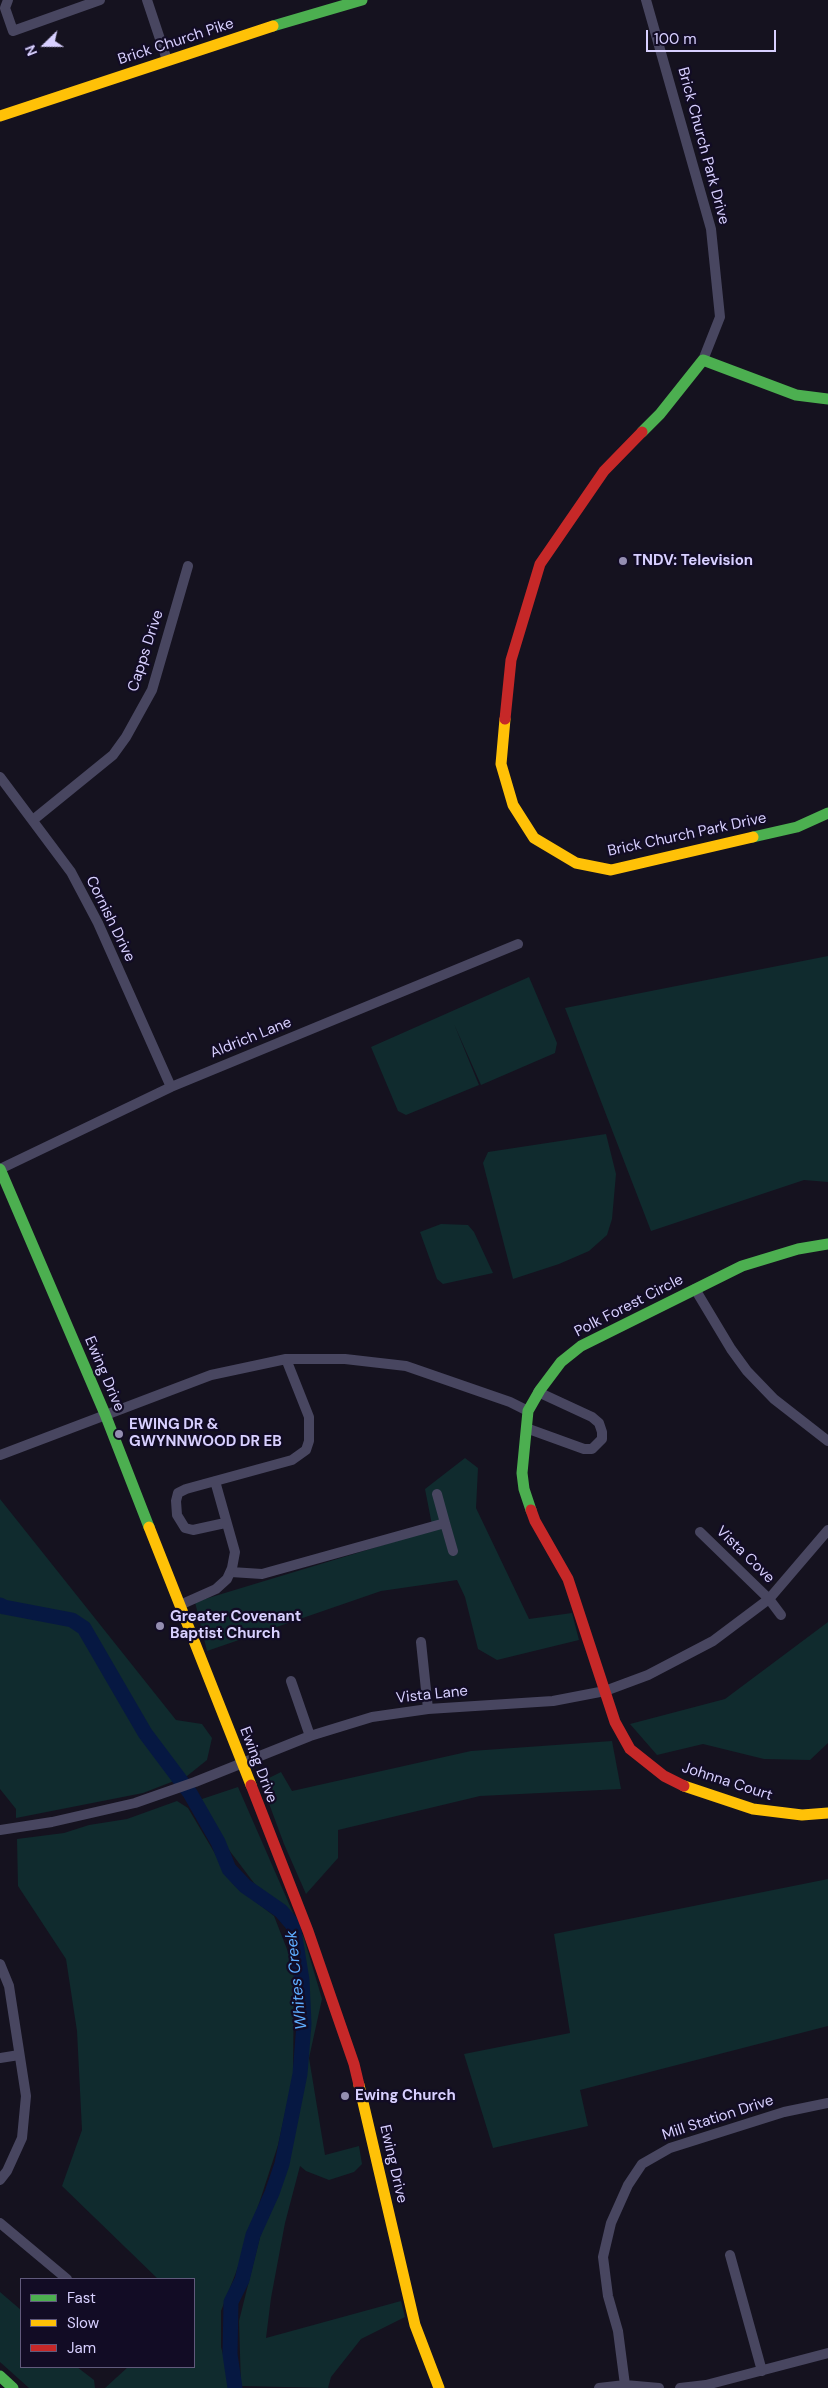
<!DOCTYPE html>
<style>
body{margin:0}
#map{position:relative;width:828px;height:2388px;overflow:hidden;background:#15121f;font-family:"DM Sans",sans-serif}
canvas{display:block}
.legend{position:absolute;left:20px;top:2278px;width:175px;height:90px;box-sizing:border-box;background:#120c25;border:1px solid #615a7c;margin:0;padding:6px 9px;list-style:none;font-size:15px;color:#d8d0ff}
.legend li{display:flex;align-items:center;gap:10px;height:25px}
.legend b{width:25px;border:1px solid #615a7c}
.north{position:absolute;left:20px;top:20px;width:50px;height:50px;-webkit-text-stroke:4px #120c25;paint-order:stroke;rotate:248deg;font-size:14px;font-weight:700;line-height:20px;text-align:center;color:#d8d0ff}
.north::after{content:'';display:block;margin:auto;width:18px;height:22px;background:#d8d0ff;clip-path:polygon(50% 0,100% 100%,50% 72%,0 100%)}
.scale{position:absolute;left:646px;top:30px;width:130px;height:22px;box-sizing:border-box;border:2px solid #d8d0ff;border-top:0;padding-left:6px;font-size:15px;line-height:18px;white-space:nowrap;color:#d8d0ff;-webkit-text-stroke:4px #120c25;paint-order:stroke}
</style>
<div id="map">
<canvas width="828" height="2388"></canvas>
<ul class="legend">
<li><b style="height:6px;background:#4caf50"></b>Fast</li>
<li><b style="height:6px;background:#ffc107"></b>Slow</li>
<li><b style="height:6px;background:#c62828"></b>Jam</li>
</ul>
<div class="north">N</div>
<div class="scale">100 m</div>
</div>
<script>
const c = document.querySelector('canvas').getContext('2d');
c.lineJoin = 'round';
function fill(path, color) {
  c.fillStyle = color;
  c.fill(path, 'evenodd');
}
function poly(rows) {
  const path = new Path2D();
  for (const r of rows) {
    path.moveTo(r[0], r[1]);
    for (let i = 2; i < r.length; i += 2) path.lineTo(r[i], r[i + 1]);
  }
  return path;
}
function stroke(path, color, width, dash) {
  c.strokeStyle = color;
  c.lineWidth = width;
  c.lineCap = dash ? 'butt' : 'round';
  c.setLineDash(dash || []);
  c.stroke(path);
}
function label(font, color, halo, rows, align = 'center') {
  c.font = font + ' "DM Sans",sans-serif';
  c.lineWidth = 4.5;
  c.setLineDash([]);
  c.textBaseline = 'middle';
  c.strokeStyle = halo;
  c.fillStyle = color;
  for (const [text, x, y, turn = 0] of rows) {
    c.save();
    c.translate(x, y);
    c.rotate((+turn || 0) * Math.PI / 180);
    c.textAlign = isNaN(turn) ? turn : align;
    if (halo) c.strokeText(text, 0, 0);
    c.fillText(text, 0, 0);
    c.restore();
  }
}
fill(poly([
 [828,956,828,1182,804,1180,651,1231,565,1008],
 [529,977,557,1043,555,1053,481,1085,454,1024,479,1085,406,1115,398,1111,371,1047],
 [606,1134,616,1174,612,1219,607,1235,589,1251,559,1264,513,1279,483,1163,488,1152],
 [441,1224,468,1225,474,1232,493,1273,443,1284,437,1279,420,1232],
 [465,1458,478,1468,476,1508,529,1619,572,1613,579,1640,497,1660,478,1649,465,1597,457,1580,381,1591,207,1651,195,1602,433,1530,425,1489],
 [0,1499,176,1720,202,1724,212,1738,207,1760,187,1776,143,1793,16,1818,16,1809,0,1789],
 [828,1622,828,1743,810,1760,764,1759,703,1744,657,1755,630,1724,725,1699],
 [612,1741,621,1789,480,1796,338,1830,338,1858,306,1894,284,1844,261,1782,281,1772,292,1791,471,1751],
 [238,1787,304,1938,322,1999,309,2058,325,2155,359,2146,362,2164,354,2172,329,2180,306,2171,300,2166,285,2223,271,2298,266,2338,401,2301,405,2317,361,2339,331,2377,328,2388,241,2386,239,2321,260,2237,290,2154,305,2070,309,1999,301,1941,291,1916,257,1887,220,1838,199,1800],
 [177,1801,188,1808,233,1884,274,1916,294,1967,293,2077,278,2145,240,2262,221,2311,221,2347,232,2388,105,2388,128,2367,194,2367,194,2279,158,2279,62,2186,82,2130,77,2031,66,1959,18,1886,17,1839,64,1833,89,1825,127,1819],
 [828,1879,828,2026,580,2090,588,2126,493,2148,464,2054,570,2033,554,1934],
 [0,2292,21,2310,21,2367,77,2367,94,2380,95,2388,29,2388,0,2362]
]), '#102b2e');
stroke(poly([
 [0,1605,4,1607,72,1620,84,1628,145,1733,190,1793,218,1842,229,1869,245,1886,281,1911,293,1925,302,1980,304,2024,300,2074,282,2164,272,2193,253,2235,242,2280,231,2302,230,2354,235,2388]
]), '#061842', 15);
stroke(poly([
 [8,0,5,8,13,31,100,0],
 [147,0,167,60],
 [646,0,711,229,720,317,703,360],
 [0,777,71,872,98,923,171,1087],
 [33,820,113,755,126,737,152,690,188,566],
 [0,1169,171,1087,518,944],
 [695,1289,731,1349,747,1371,774,1399,828,1441],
 [526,1428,584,1449,592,1449,602,1439,602,1432,599,1423,592,1417,538,1392],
 [0,1455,211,1375,286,1359,345,1359,406,1366,510,1402,528,1411],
 [437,1494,445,1523],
 [225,1523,193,1530,185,1528,177,1515,176,1501,178,1493,186,1489,292,1460,306,1450,309,1441,309,1417,286,1359],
 [700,1532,769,1599,781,1615],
 [231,1572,262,1574,445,1523,453,1551],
 [180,1605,216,1589,227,1579,232,1568,235,1552,215,1481],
 [421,1642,428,1709],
 [291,1681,310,1736],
 [0,1830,52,1822,135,1803,195,1782,310,1736,372,1717,428,1709,553,1701,605,1691,648,1675,713,1641,769,1599,828,1530],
 [0,1964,9,1986,26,2096,22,2138,7,2171,0,2180],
 [0,2058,19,2055],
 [0,2223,67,2279],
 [730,2255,762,2371],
 [625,2385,618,2331,608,2296,603,2257,611,2223,628,2185,642,2164,670,2148,784,2112,828,2103],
 [599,2388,625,2385,659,2388],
 [680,2388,706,2385,828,2353]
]), '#484660', 10);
stroke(poly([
 [273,26,362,0],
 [642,432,660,414,703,360,796,395,828,399],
 [753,837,797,827,828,813],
 [0,1169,105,1414,149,1527],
 [531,1510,524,1489,522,1473,528,1411,540,1390,561,1362,581,1346,742,1266,798,1249,828,1244],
 [0,2376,13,2388]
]), '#4caf50', 11);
stroke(poly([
 [0,116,273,26],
 [505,719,501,764,513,805,534,838,576,863,611,870,753,837],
 [149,1527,251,1785],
 [684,1786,753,1809,802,1815,828,1813],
 [359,2085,415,2325,439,2388]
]), '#ffc107', 11);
stroke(poly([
 [505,719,511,660,540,564,604,471,642,432],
 [531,1510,535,1521,568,1579,615,1722,630,1749,664,1776,684,1786],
 [251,1785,308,1931,354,2064,359,2085]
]), '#c62828', 11);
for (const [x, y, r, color] of [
 [623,561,5,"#948eb1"],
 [119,1434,5,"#948eb1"],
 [160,1626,5,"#948eb1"],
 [345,2096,5,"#948eb1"]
]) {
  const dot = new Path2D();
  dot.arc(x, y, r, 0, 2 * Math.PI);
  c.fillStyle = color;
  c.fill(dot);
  stroke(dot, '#120c25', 2);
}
label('15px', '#d8d0ff', '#120c25', [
 ["Brick Church Pike",176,42,-18],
 ["Brick Church Park Drive",703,146,75],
 ["Capps Drive",146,651,-72],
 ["Brick Church Park Drive",687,835,-12],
 ["Cornish Drive",110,919,64],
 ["Aldrich Lane",251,1038,-22],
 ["Polk Forest Circle",629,1306,-27],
 ["Ewing Drive",104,1374,67],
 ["Vista Cove",745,1555,44],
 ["Vista Lane",432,1695,-6],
 ["Ewing Drive",258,1765,69],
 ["Johnna Court",727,1782,18],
 ["Mill Station Drive",718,2118,-18],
 ["Ewing Drive",393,2164,77]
]);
label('bold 15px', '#d8d0ff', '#120c25', [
 ["TNDV: Television",633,561],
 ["EWING DR &",129,1425],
 ["GWYNNWOOD DR EB",129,1442],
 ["Greater Covenant",170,1617],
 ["Baptist Church",170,1634],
 ["Ewing Church",355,2096]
], 'left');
label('italic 16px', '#5eadff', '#120c25', [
 ["Whites Creek",297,1980,-96]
]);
</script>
